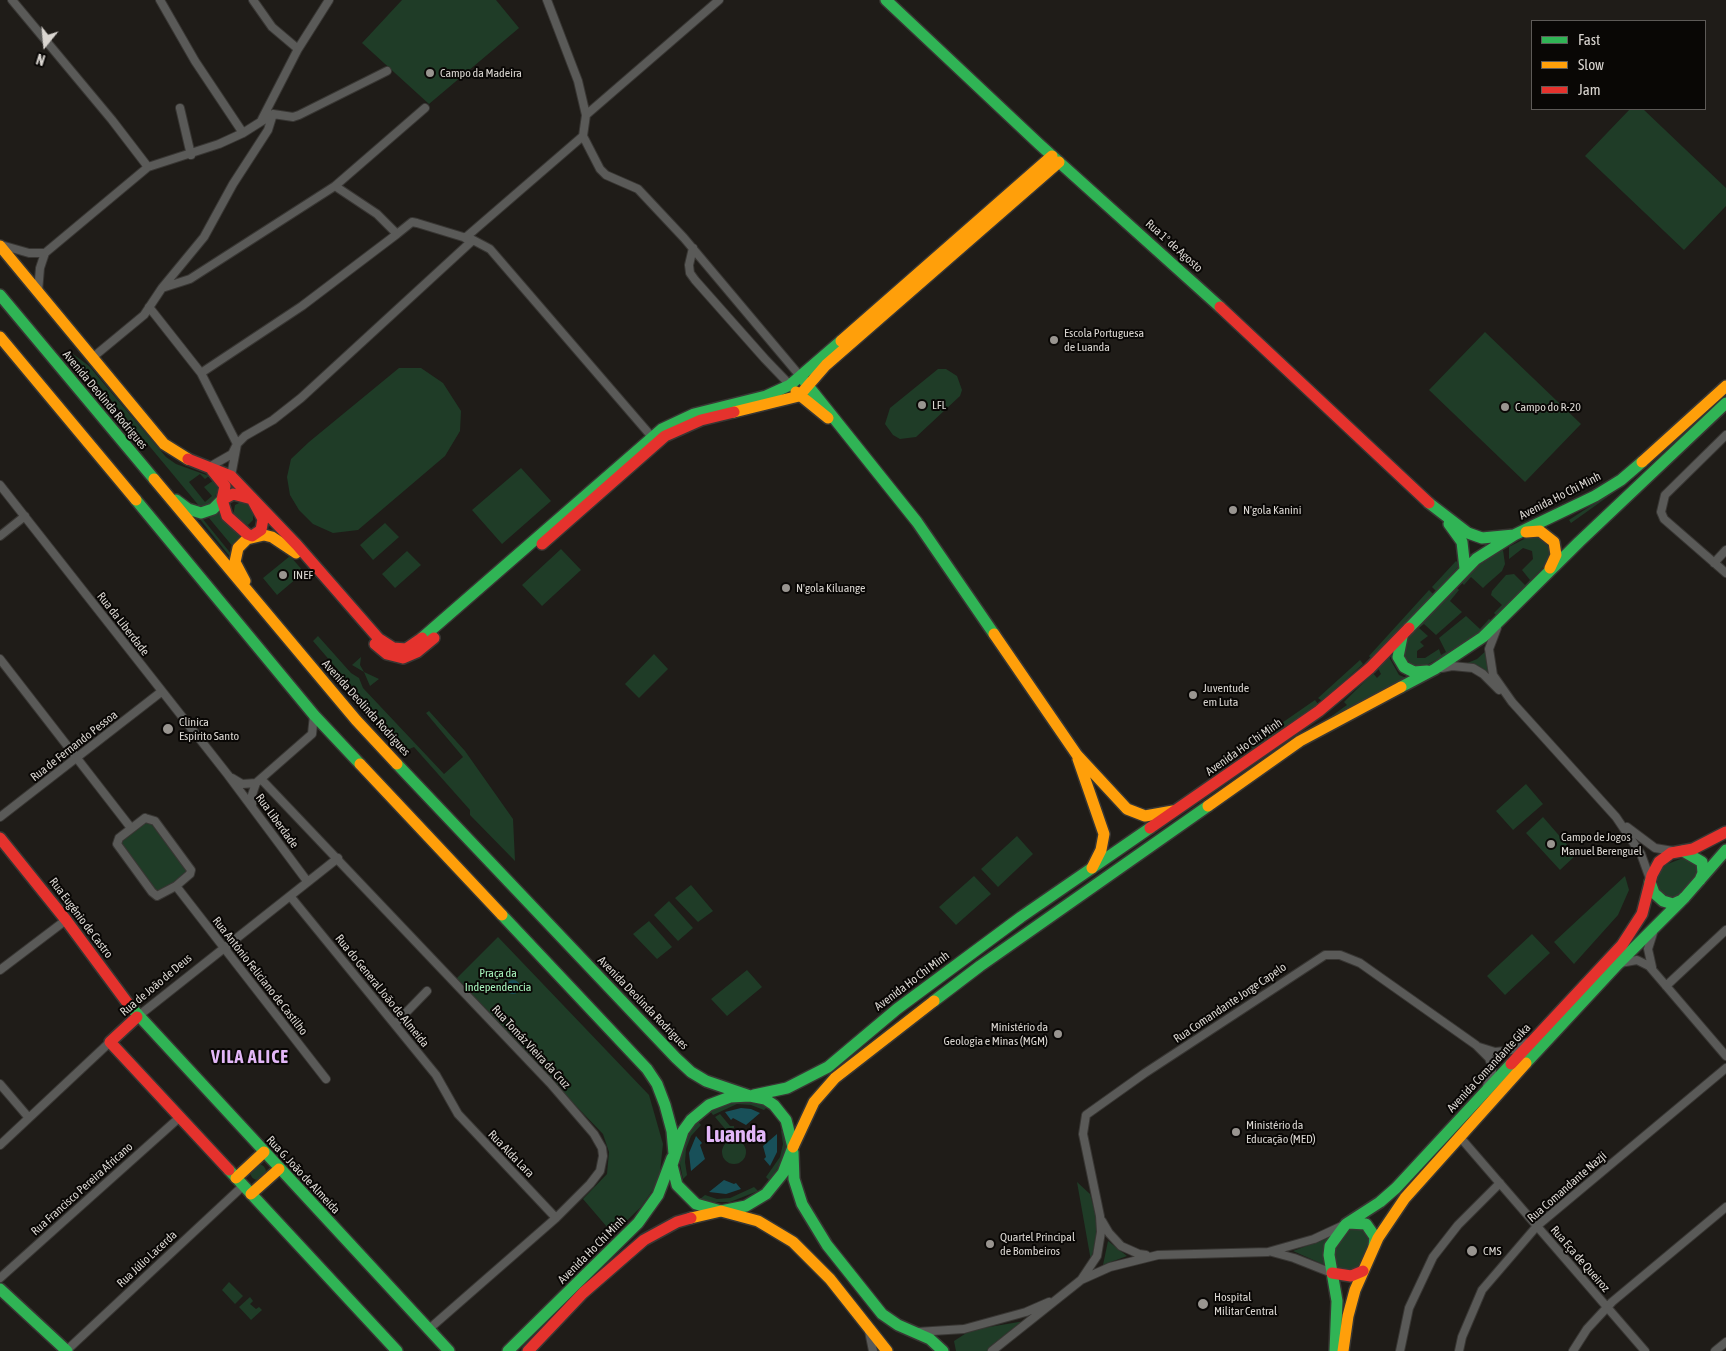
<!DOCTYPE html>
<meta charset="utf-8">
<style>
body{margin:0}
#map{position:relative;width:1726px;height:1351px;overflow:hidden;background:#1f1c18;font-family:"Asap Condensed",sans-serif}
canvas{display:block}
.legend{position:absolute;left:1531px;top:20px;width:175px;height:90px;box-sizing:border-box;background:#090705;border:1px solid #5d5a57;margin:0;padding:6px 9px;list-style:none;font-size:15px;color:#dad6d1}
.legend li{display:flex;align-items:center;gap:10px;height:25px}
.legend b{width:25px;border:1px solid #5d5a57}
.north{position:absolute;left:20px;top:20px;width:50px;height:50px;-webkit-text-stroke:4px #090705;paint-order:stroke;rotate:197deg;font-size:14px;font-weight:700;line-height:20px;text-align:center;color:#dad6d1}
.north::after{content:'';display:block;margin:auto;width:18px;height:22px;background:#dad6d1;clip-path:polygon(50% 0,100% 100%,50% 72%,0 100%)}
</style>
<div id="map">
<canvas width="1726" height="1351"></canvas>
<ul class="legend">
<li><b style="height:6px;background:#30b455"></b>Fast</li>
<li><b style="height:6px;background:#ff9f0a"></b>Slow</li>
<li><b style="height:6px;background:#e5322d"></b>Jam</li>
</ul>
<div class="north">N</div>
</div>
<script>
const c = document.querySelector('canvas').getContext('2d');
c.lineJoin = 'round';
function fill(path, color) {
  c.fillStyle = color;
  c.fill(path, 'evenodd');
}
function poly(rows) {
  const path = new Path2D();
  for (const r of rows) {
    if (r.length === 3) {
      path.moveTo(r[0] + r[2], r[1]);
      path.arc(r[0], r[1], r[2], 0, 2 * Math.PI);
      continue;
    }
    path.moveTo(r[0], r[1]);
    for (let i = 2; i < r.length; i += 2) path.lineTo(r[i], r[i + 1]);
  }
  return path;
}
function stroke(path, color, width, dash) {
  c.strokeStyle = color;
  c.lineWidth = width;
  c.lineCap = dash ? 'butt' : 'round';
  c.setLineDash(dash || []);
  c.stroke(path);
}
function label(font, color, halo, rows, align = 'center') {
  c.font = font + ' "Asap Condensed",sans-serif';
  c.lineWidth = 4;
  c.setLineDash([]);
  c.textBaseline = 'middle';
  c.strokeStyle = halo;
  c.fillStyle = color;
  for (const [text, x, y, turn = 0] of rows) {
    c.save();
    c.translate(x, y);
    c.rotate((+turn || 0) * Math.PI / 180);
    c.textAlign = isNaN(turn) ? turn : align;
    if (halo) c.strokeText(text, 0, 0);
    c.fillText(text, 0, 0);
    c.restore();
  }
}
fill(poly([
 [402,0,496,0,519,28,429,104,362,43],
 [1630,109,1643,109,1726,188,1726,206,1684,250,1585,156],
 [1485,332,1581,424,1525,482,1429,390],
 [72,353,89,366,166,457,176,464,209,476,205,479,200,474,189,482,205,502,212,496,204,487,214,480,218,489,213,503,200,507],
 [399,368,421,368,443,383,461,411,460,431,445,456,358,530,333,533,313,524,299,510,290,495,287,477,291,459,309,442],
 [938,369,946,369,957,376,962,390,960,396,916,437,900,439,893,435,885,424,890,408],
 [521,468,551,501,502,544,472,510],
 [1644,471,1571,523,1569,520],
 [241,502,248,505,253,513,253,520,248,525,233,516,235,505],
 [220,512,229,526,242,537,234,548,209,518],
 [199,518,202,518,232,555,231,558],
 [385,523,399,537,373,560,360,545],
 [1532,535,1544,538,1551,550,1549,561,1487,628,1465,645,1423,667,1416,667,1403,658,1403,646,1412,633,1473,569,1497,553],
 [1509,547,1509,559,1523,548,1532,551,1533,559,1522,570,1530,580,1525,585,1514,574,1506,575,1492,591,1491,595,1502,605,1494,613,1497,616,1492,621,1489,619,1480,629,1466,616,1439,638,1446,652,1441,655,1439,649,1425,658,1417,658,1417,651,1424,646,1420,642,1428,636,1419,628,1424,624,1436,635,1462,612,1450,601,1459,590,1456,587,1461,582,1464,585,1471,577,1483,588,1486,585,1502,571,1505,564,1503,550],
 [561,549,581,570,542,606,522,585],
 [407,551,421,565,395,588,382,574],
 [290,556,304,572,277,595,263,578],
 [1456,561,1460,565,1436,591,1432,587],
 [1429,590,1433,594,1372,660,1369,656],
 [318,636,351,673,359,678,363,688,444,774,463,757,426,713,429,711,465,751,513,819,515,861,470,815,470,810,414,747,407,750,313,641],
 [1488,649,1490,675,1479,668,1465,664,1477,659],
 [654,654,668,669,639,698,625,684],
 [361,657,360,665,364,672,379,679,370,686,364,672,352,665],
 [1389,657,1399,675,1409,679,1305,735,1347,705,1344,702,1373,673,1377,678,1381,674,1378,668],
 [1360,660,1363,664,1322,701,1318,698],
 [1315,700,1318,704,1253,749,1250,745],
 [1526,784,1543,804,1513,830,1496,811],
 [1543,817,1576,855,1560,870,1526,833],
 [148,820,189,871,157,895,118,843],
 [1017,836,1033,854,998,887,981,869],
 [1683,858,1699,867,1701,875,1674,902,1659,893,1657,876,1665,865],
 [974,876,991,894,956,925,939,907],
 [1625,876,1629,890,1618,915,1574,964,1554,942],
 [691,885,713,911,698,922,675,898],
 [669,901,693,928,678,941,654,915],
 [649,921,672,947,657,959,633,934],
 [1532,934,1550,953,1505,995,1487,976],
 [498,937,649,1095,663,1144,659,1181,641,1207,613,1234,583,1199,607,1174,609,1152,603,1134,455,980],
 [747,970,762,987,727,1016,711,999],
 [738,1100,768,1106,764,1110,751,1105,737,1104,713,1115,709,1110],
 [720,1114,730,1126,734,1126,734,1128,726,1130,715,1117],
 [697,1120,701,1125,691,1136,686,1149,685,1162,687,1175,683,1179,680,1164,681,1149,686,1134],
 [785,1128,787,1143,784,1157,770,1181,766,1177,780,1157,783,1144,781,1131],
 [734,1152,12],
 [258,1172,8],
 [1077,1182,1090,1194,1096,1216,1096,1238,1091,1261],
 [754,1187,758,1191,730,1202,714,1202,700,1199,705,1195,717,1199,730,1198],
 [1357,1226,1370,1235,1373,1243,1358,1273,1340,1270,1333,1264,1331,1255,1342,1230],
 [1333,1236,1329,1267,1293,1251],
 [1108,1241,1127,1256,1103,1265],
 [229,1282,243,1296,235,1304,222,1290],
 [250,1297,253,1301,250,1304,256,1309,259,1307,262,1310,251,1320,239,1307],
 [1025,1321,988,1351,956,1351,954,1341,971,1330]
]), '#1f3c27');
fill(poly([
 [513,987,7],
 [741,1108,751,1109,760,1113,746,1125,733,1118,731,1120,725,1112],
 [777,1134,777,1152,770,1166,764,1159,766,1157,763,1146],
 [696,1136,702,1143,700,1145,705,1159,691,1171,689,1153],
 [724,1180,734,1184,736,1183,741,1189,726,1194,709,1192]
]), '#185059');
const street = poly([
 [12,0,112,120,148,167],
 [160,0,195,61,243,133],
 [253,0,272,27,298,49],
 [547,0,578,81,586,115],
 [719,0,586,115,583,136,600,169,606,175,638,189,684,238,800,376],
 [180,108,191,155],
 [262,119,298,49,329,0],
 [335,186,377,214,397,234,412,222,417,223,473,240,490,249,652,437],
 [465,238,583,136],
 [1,245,29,253,45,253],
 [693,248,689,265,690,273,695,280,765,359,790,385],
 [162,288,204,237,233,184,268,130,273,114],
 [38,292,40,268,45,253,148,167,219,144,243,133,273,114,293,117,299,115,387,71],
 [149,307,201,373,237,444,231,476],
 [92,358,144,315,162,288,190,279,335,186,425,108],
 [201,373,302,306,397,234],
 [1726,435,1665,495,1661,512,1664,519,1726,573],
 [211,466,232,454,237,444,245,436,273,420,301,398,473,240],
 [0,485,228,775,307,881],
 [0,536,25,516],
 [1714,563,1726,550],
 [1497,628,1489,649,1493,675,1512,702,1616,817,1641,854,1650,879],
 [0,659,131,828],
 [1442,668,1452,666,1473,668,1483,674,1499,690],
 [232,778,242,784,256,783],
 [261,779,550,1083,594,1134,602,1148,603,1156,600,1171,590,1184,556,1218,429,1329],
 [252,807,252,795,256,783,312,734,314,715],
 [0,817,161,692],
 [145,818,155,821,191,870,190,874,176,886,157,896,152,892,117,844,119,838,145,818],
 [1627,827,1655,848,1673,851],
 [176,886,326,1079],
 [290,896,436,1075,458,1114,556,1218],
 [1620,963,1637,960,1649,966,1726,1056],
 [1652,967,1648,949,1653,933],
 [0,970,66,920],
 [1666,986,1726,930],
 [137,1017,338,858],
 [395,1024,427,991],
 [1479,1047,1495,1052,1505,1051,1516,1049,1528,1042],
 [0,1084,29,1118],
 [1459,1136,1645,1351],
 [0,1145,110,1042],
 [1102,1221,1109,1233,1121,1246,1139,1254,1146,1255],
 [1272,1252,1294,1258,1332,1273],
 [0,1278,180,1117],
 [1081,1280,1097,1256,1101,1232,1100,1216,1083,1134,1086,1115,1145,1073,1325,955,1340,955,1360,963,1476,1045,1489,1058,1492,1066,1492,1074,1487,1086],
 [869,1331,873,1351],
 [917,1332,964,1329,1026,1312,1049,1302],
 [66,1351,244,1185],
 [992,1351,1081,1280,1110,1267,1158,1255,1268,1252,1314,1239,1342,1226],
 [1400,1351,1409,1308,1433,1257,1458,1225,1500,1183],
 [1459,1351,1462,1337,1482,1290,1537,1226,1726,1068],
 [1573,1351,1587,1329,1612,1302,1726,1207],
 [1715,1351,1726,1342]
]);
const fast = poly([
 [886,0,1039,144,1220,307],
 [0,295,154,479],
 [805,382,917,522,994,634],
 [136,500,314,715,360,764],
 [176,500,188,509,201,513,213,509,222,500],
 [1429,503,1468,533,1482,538,1514,535],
 [1449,524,1462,542,1465,569],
 [1409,628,1476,559,1514,535,1595,496,1621,480,1642,462],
 [1402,637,1398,657,1404,667,1414,672,1427,671],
 [422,638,662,429,694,414,766,396,790,385,841,341],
 [1401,687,1435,669,1483,637,1579,542,1726,403],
 [397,764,676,1058,691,1072,706,1081,750,1096],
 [1683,851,1702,862,1703,873,1700,880],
 [1650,882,1654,893,1663,901,1673,904,1682,900],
 [502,915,647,1069,657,1084,665,1105,672,1131,674,1154],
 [934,1001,980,966,1208,806],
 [129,1005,449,1351],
 [1526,1063,1618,964,1685,897,1726,850],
 [754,1095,787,1088,828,1067,897,1009,1021,917,1150,828],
 [750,1096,765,1099,774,1105,786,1120,793,1147,783,1173,766,1194,746,1206,721,1211,696,1204,677,1185,672,1165,683,1131,691,1120,709,1105,730,1097,750,1096],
 [793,1152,794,1179,802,1204,827,1245,882,1314,898,1325,930,1339,943,1351],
 [229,1170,397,1351],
 [1348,1223,1366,1224,1375,1237,1374,1246],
 [0,1289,67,1351],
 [508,1351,638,1223,658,1195,672,1158],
 [1335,1351,1337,1301,1329,1255,1330,1246,1346,1224,1380,1202,1396,1188,1511,1064]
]);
const slow = poly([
 [0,246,164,444,188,459],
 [0,337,136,500],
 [841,341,1052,156],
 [796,392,828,418],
 [734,412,799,396,826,365,1059,162],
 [1642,462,1726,386],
 [154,479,356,720,397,764],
 [1526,532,1540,531,1554,542,1556,555,1550,568],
 [245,581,235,562,238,548,247,539,264,535,272,537,296,553],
 [994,634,1077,755,1127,809,1145,816,1173,811],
 [1078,759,1104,834,1101,850,1092,868],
 [360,764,502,915],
 [1208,806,1300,741,1401,687],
 [793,1147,814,1102,835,1078,934,1001],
 [236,1178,264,1152],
 [251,1194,279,1169],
 [691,1218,721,1211,758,1221,793,1242,830,1279,887,1351],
 [1343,1351,1348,1316,1355,1290,1378,1238,1405,1198,1526,1063]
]);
const jam = poly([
 [1220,307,1429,503],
 [188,459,231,476,297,545,379,639,393,648,406,649,422,638],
 [212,470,225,486,222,500,227,516,247,534,252,536,261,530,263,519,252,499,233,494,222,500],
 [542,544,665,436,701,420,734,412],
 [375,644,387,654,403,658,417,652,434,638],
 [1150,828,1319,711,1370,668,1409,628],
 [0,838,66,920,129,1005],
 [137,1017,110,1042,229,1170],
 [1511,1064,1622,945,1642,914,1652,875,1659,862,1671,853,1693,849,1726,832],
 [1332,1273,1351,1276,1363,1271],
 [528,1351,583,1293,644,1240,677,1222,691,1218]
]);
stroke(street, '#383633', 10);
stroke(fast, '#383633', 14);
stroke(slow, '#383633', 14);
stroke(jam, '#383633', 14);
stroke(street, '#5a5a58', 8);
stroke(fast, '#30b455', 11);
stroke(slow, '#ff9f0a', 11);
stroke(jam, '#e5322d', 11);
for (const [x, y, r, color] of [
 [430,73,5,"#999590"],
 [1054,340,5,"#999590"],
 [922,405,5,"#999590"],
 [1505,407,5,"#999590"],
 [1233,510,5,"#999590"],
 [283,575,5,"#999590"],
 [786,588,5,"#999590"],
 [1193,695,5,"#999590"],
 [168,729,6,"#999590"],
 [1551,844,5,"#999590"],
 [1058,1034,5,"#999590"],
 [1236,1132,5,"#999590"],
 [990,1244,5,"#999590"],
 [1472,1251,6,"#999590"],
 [1203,1304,6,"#999590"]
]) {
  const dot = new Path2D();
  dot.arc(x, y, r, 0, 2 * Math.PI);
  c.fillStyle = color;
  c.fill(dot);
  stroke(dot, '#090705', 2);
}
label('12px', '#dad6d1', '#090705', [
 ["Campo da Madeira",440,73],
 ["Escola Portuguesa",1064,333],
 ["de Luanda",1064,347],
 ["LFL",932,405],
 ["Campo do R-20",1515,407],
 ["N'gola Kanini",1243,510],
 ["INEF",293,575],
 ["N'gola Kiluange",796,588],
 ["Juventude",1203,688],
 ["em Luta",1203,702],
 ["Clínica",179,722],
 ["Espírito Santo",179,736],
 ["Campo de Jogos",1561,837],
 ["Manuel Berenguel",1561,851],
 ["Ministério da",1048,1027,"right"],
 ["Geologia e Minas (MGM)",1048,1041,"right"],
 ["Ministério da",1246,1125],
 ["Educação (MED)",1246,1139],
 ["Quartel Principal",1000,1237],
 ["de Bombeiros",1000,1251],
 ["CMS",1483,1251],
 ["Hospital",1214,1297],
 ["Militar Central",1214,1311]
], 'left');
label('12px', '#dad6d1', '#090705', [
 ["Rua 1º de Agosto",1174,246,42],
 ["Avenida Deolinda Rodrigues",105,400,50],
 ["Avenida Ho Chi Minh",1560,496,-27],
 ["Rua da Liberdade",123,624,52],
 ["Avenida Deolinda Rodrigues",366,708,48],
 ["Rua de Fernando Pessoa",74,746,-38],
 ["Avenida Ho Chi Minh",1244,747,-35],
 ["Rua Liberdade",277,821,54],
 ["Rua Eugênio de Castro",81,918,53],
 ["Rua António Feliciano de Castilho",260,976,52],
 ["Avenida Ho Chi Minh",912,981,-37],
 ["Rua de João de Deus",156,985,-40],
 ["Rua do General João de Almeida",382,991,51],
 ["Avenida Deolinda Rodrigues",643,1003,46],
 ["Rua Comandante Jorge Capelo",1230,1003,-34],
 ["Rua Tomáz Vieira da Cruz",531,1047,47],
 ["Avenida Comandante Gika",1489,1068,-47],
 ["Rua Alda Lara",511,1154,46],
 ["Rua G. João de Almeida",303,1175,47],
 ["Rua Comandante Nazji",1567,1187,-41],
 ["Rua Francisco Pereira Africano",82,1189,-42],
 ["Avenida Ho Chi Minh",592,1250,-45],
 ["Rua Júlio Lacerda",147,1259,-43],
 ["Rua Eça de Queiroz",1580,1259,49]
]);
label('12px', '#a6f3bb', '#090705', [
 ["Praça da",498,973],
 ["Independencia",498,987]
]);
c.letterSpacing = '1px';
label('bold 18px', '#e2b6f7', '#090705', [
 ["VILA ALICE",250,1057]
]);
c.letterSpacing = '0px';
label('bold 22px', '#e2b6f7', '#090705', [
 ["Luanda",736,1135]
]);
</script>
